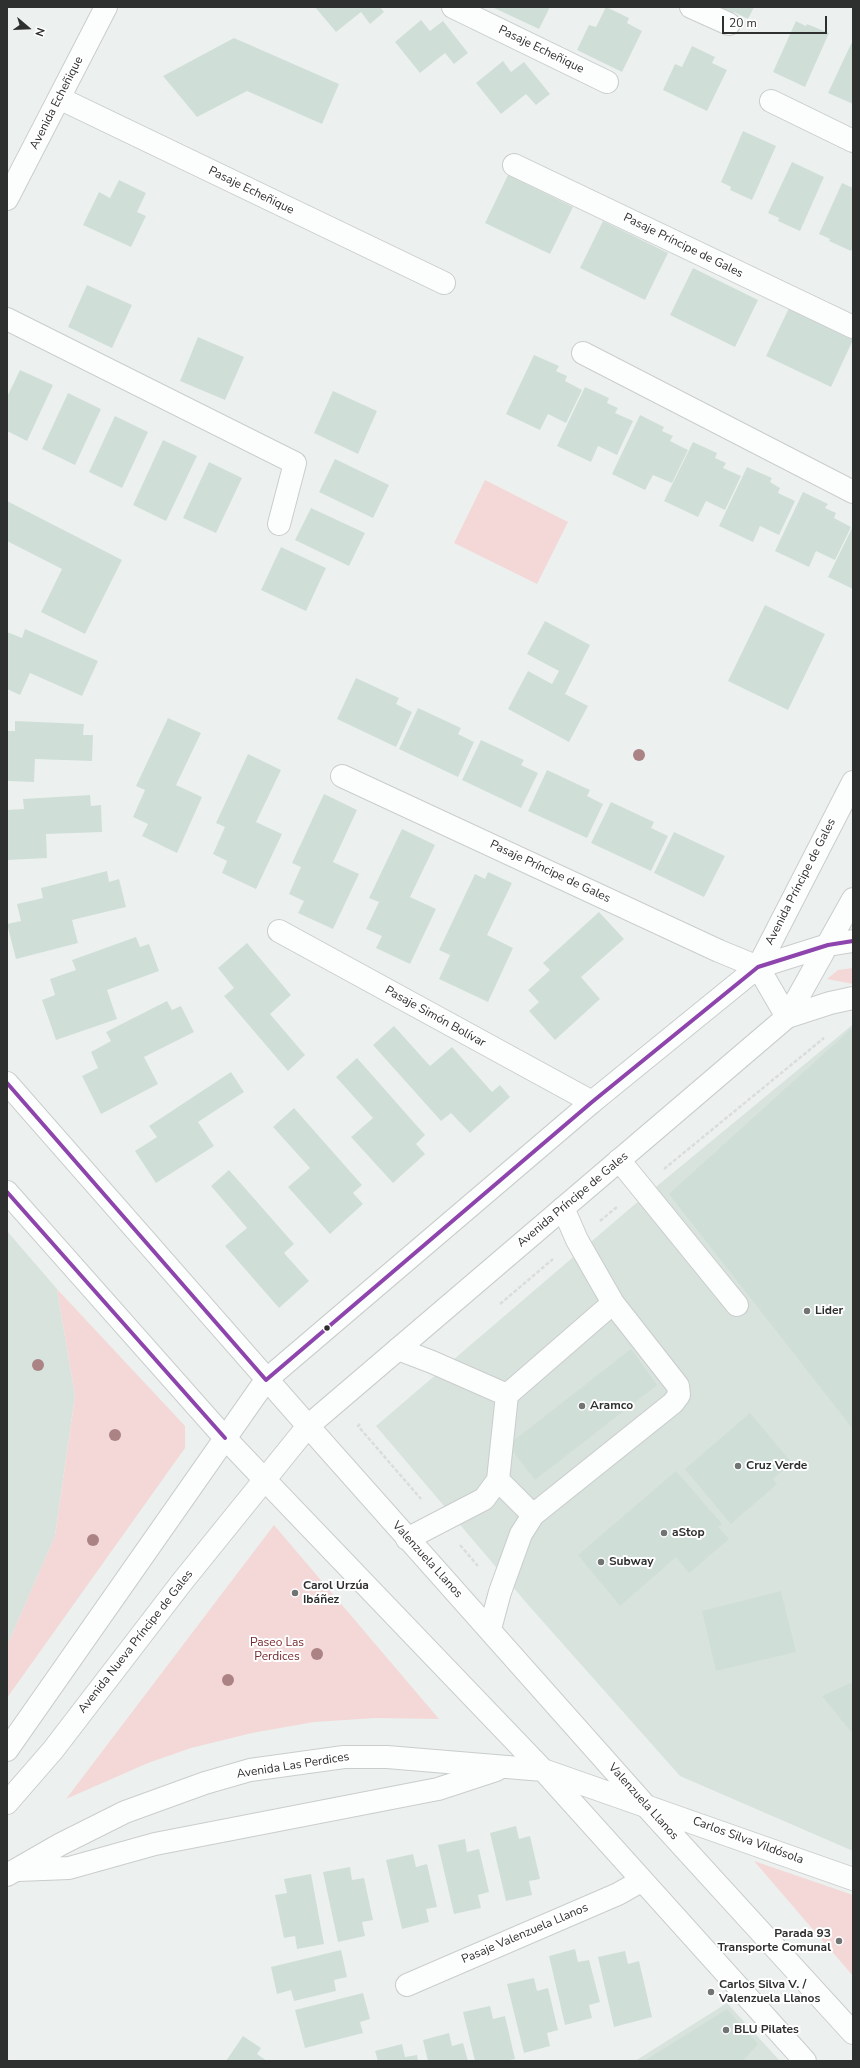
<!DOCTYPE html>
<meta charset="utf-8">
<style>
body{margin:0}
#map{position:relative;width:860px;height:2068px;overflow:hidden;background:#ecf1ef;font-family:"Nunito Sans",sans-serif}
canvas{display:block}
.frame{position:absolute;inset:0;border:8px solid #2d302e;pointer-events:none}
.north{position:absolute;left:8px;top:8px;width:40px;height:40px;-webkit-text-stroke:3px #fff;paint-order:stroke;rotate:109deg;font-size:11px;font-weight:700;line-height:16px;text-align:center;color:#2d302e}
.north::after{content:'';display:block;margin:auto;width:14px;height:18px;background:#2d302e;clip-path:polygon(50% 0,100% 100%,50% 72%,0 100%)}
.scale{position:absolute;left:722px;top:16px;width:105px;height:18px;box-sizing:border-box;border:2px solid #2d302e;border-top:0;padding-left:5px;font-size:12px;line-height:14px;white-space:nowrap;color:#2d302e;-webkit-text-stroke:3px #fff;paint-order:stroke}
</style>
<div id="map">
<canvas width="860" height="2068"></canvas>
<div class="frame"></div>
<div class="north">N</div>
<div class="scale">20 m</div>
</div>
<script>
const c = document.querySelector('canvas').getContext('2d');
c.lineJoin = 'round';
function fill(path, color) {
  c.fillStyle = color;
  c.fill(path, 'evenodd');
}
function poly(rows) {
  const path = new Path2D();
  for (const r of rows) {
    path.moveTo(r[0], r[1]);
    for (let i = 2; i < r.length; i += 2) path.lineTo(r[i], r[i + 1]);
  }
  return path;
}
function stroke(path, color, width, dash) {
  c.strokeStyle = color;
  c.lineWidth = width;
  c.lineCap = dash ? 'butt' : 'round';
  c.setLineDash(dash || []);
  c.stroke(path);
}
function label(font, color, halo, rows, align = 'center') {
  c.font = font + ' "Nunito Sans",sans-serif';
  c.lineWidth = 4;
  c.setLineDash([]);
  c.textBaseline = 'middle';
  c.strokeStyle = halo;
  c.fillStyle = color;
  for (const [text, x, y, turn = 0] of rows) {
    c.save();
    c.translate(x, y);
    c.rotate((+turn || 0) * Math.PI / 180);
    c.textAlign = isNaN(turn) ? turn : align;
    if (halo) c.strokeText(text, 0, 0);
    c.fillText(text, 0, 0);
    c.restore();
  }
}
fill(poly([
 [851,1026,853,1026,853,1851,680,1776,530,1607,376,1426,634,1205],
 [7,1231,57,1289,75,1396,55,1536,7,1646],
 [727,2003,780,2061,635,2061]
]), '#d8e3dd');
fill(poly([
 [485,480,568,522,537,584,454,543],
 [853,968,853,984,827,979,838,970],
 [57,1289,185,1426,185,1448,7,1698,7,1646,55,1536,75,1396],
 [274,1525,439,1719,376,1718,314,1722,252,1733,191,1748,148,1763,66,1799],
 [754,1861,853,1895,853,1976]
]), '#f3d8d7');
fill(poly([
 [315,7,380,7,384,12,370,24,361,12,336,32],
 [492,7,550,7,539,29],
 [606,7,629,18,627,23,642,31,622,72,577,50,589,25,596,27],
 [708,7,754,7,748,19,734,12,731,18],
 [421,20,430,31,443,21,468,53,454,64,445,53,420,73,395,42],
 [796,21,806,26,807,24,829,33,805,87,773,72],
 [234,38,339,84,322,124,247,91,197,117,163,76],
 [852,42,853,43,853,104,828,93],
 [692,46,715,57,712,63,727,70,707,111,663,90,675,64,682,67],
 [503,61,511,72,524,62,550,94,536,105,526,94,501,114,476,83],
 [743,131,776,146,752,200,730,190,731,187,721,182],
 [792,162,824,177,800,231,778,221,779,218,768,213],
 [508,175,573,207,550,254,485,223],
 [119,180,146,193,137,212,146,216,131,247,83,225,99,192,110,198],
 [842,183,853,188,853,247,851,251,829,241,830,239,819,234],
 [603,221,668,253,645,300,580,268],
 [693,268,758,300,735,347,670,315],
 [87,285,132,305,112,348,68,327],
 [789,308,853,340,831,387,766,356],
 [198,337,244,357,225,400,180,381],
 [534,355,559,366,556,371,567,376,565,381,582,390,566,423,548,414,540,430,506,414],
 [20,370,53,385,27,441,7,431,7,397],
 [585,387,609,398,607,403,618,408,615,413,633,421,617,455,598,446,591,462,557,446],
 [333,391,377,411,358,454,314,433],
 [68,393,101,409,75,465,42,449],
 [640,415,664,427,662,431,673,436,670,441,688,450,672,483,653,475,645,490,612,474],
 [115,416,148,432,122,488,89,472],
 [163,440,197,456,166,521,133,505],
 [693,442,717,453,715,458,726,463,723,468,741,476,725,510,706,501,698,517,664,501],
 [335,459,389,485,373,518,319,492],
 [209,462,242,478,216,533,183,518],
 [747,467,772,478,770,482,780,488,778,493,795,501,779,535,760,526,753,542,719,526],
 [803,492,828,504,825,508,836,513,834,518,851,527,835,560,816,551,809,567,775,551],
 [7,501,122,560,85,634,41,612,62,569,7,541],
 [311,508,365,533,349,566,295,540],
 [853,526,853,589,828,577],
 [281,547,326,568,306,611,261,590],
 [765,605,825,634,788,710,728,681],
 [545,621,590,645,565,694,588,706,569,742,508,709,528,671,552,684,559,671,527,654],
 [25,629,98,661,82,696,30,673,20,695,7,689,7,632,22,638],
 [356,678,399,698,396,704,412,712,396,747,337,719],
 [418,708,461,728,458,734,474,742,458,777,399,749],
 [168,718,201,733,176,785,202,797,177,853,142,836,148,824,133,817,145,790,136,786],
 [15,721,84,724,83,735,93,735,92,761,35,759,34,782,7,781,7,731,15,731],
 [481,740,524,760,521,765,538,773,521,808,462,780],
 [248,754,281,770,256,822,282,834,256,889,222,873,227,861,213,854,225,827,216,823],
 [547,770,590,790,587,796,603,804,587,838,528,811],
 [324,794,357,810,333,862,359,874,333,929,298,913,304,901,289,894,301,867,292,863],
 [90,795,91,806,101,805,102,832,46,834,47,858,7,860,7,810,24,809,23,799],
 [611,802,654,822,651,828,668,836,651,871,591,843],
 [402,829,435,845,410,897,436,909,410,964,376,948,382,936,366,929,379,902,369,898],
 [674,832,725,856,704,897,654,873],
 [107,871,109,882,119,879,126,907,72,920,78,943,16,959,7,924,21,921,17,904,43,898,41,888],
 [488,872,512,883,487,935,513,948,488,1002,439,979,450,955,439,950,475,874,485,879],
 [599,912,624,939,581,977,600,999,555,1040,529,1011,539,1002,528,990,550,970,543,963],
 [136,937,140,947,149,944,159,971,107,990,117,1019,56,1040,42,1000,55,995,50,979,76,970,72,960],
 [247,943,291,995,270,1014,305,1055,288,1071,224,996,234,988,218,968],
 [167,1001,172,1010,181,1006,194,1032,144,1057,158,1084,101,1114,82,1076,98,1068,91,1052,111,1041,106,1032],
 [394,1026,430,1066,452,1047,492,1092,500,1085,510,1097,470,1133,451,1113,441,1121,373,1045],
 [851,1029,853,1032,853,1429,669,1194],
 [357,1058,425,1135,416,1144,425,1154,393,1183,351,1137,373,1118,336,1077],
 [231,1072,244,1092,198,1122,214,1146,156,1183,135,1151,157,1137,149,1126],
 [294,1108,362,1185,353,1193,363,1204,330,1234,288,1187,310,1168,273,1127],
 [229,1170,294,1244,284,1253,309,1281,279,1308,225,1246,247,1228,211,1186],
 [631,1349,657,1385,535,1480,508,1445],
 [750,1413,792,1463,773,1479,777,1484,731,1524,685,1469],
 [676,1471,722,1524,718,1527,729,1539,689,1573,676,1557,620,1606,578,1555],
 [781,1591,796,1652,716,1671,702,1611],
 [853,1682,853,1734,822,1696],
 [516,1826,519,1839,530,1836,540,1879,529,1881,532,1895,506,1901,490,1833],
 [465,1839,467,1852,479,1849,489,1892,478,1895,481,1908,454,1914,438,1845],
 [413,1854,416,1867,427,1864,437,1907,426,1909,429,1922,402,1929,386,1860],
 [350,1867,352,1880,364,1878,373,1920,362,1922,365,1936,338,1942,323,1872],
 [311,1874,324,1944,297,1949,295,1936,284,1938,275,1895,287,1893,284,1879],
 [575,1949,578,1962,589,1960,600,2002,589,2005,592,2018,565,2025,549,1956],
 [341,1950,347,1977,334,1980,336,1991,294,2001,291,1990,277,1994,271,1967],
 [625,1951,628,1964,639,1961,652,2017,614,2027,598,1957],
 [534,1978,537,1991,548,1988,558,2030,547,2033,550,2046,524,2053,507,1984],
 [363,1993,370,2019,360,2022,363,2033,305,2048,295,2010],
 [490,2006,493,2019,505,2016,515,2059,504,2061,475,2061,463,2012],
 [727,2009,758,2044,743,2061,644,2061],
 [449,2033,452,2046,463,2043,468,2061,428,2061,423,2040],
 [243,2036,261,2048,257,2054,267,2061,226,2061],
 [402,2044,405,2057,417,2055,418,2061,378,2061,375,2051]
]), '#d0ded8');
const minor = poly([
 [453,7,607,82],
 [691,7,729,24],
 [59,98,444,283],
 [771,101,853,141],
 [514,165,853,327],
 [7,199,106,7],
 [7,319,295,463,279,524],
 [583,353,853,492],
 [342,776,719,951,758,967],
 [279,931,592,1102],
 [619,1160,737,1305],
 [398,1349,432,1362,507,1395],
 [308,1426,644,1804,853,2033],
 [265,1480,543,1770,805,2061],
 [498,1480,533,1515],
 [407,1539,484,1499,498,1480,507,1395,613,1303],
 [490,1629,500,1592,521,1534,533,1515,673,1403,679,1395,678,1386,613,1303,577,1240,563,1208],
 [18,1870,69,1868,155,1844,438,1789,496,1770],
 [7,1875,61,1844,125,1812,205,1783,250,1770,344,1757,387,1757,543,1770,853,1879],
 [407,1985,618,1894,641,1881]
]);
const major = poly([
 [758,967,828,945,853,941],
 [758,967,787,1017],
 [787,1017,830,1003,853,998],
 [7,1083,308,1426],
 [7,1192,225,1438,265,1480],
 [7,1750,266,1380,592,1102,758,967,853,782],
 [7,1803,53,1750,182,1582,308,1426,787,1017,853,899]
]);
stroke(minor, '#cacdcc', 24);
stroke(major, '#cacdcc', 24);
stroke(poly([
 [664,1169,824,1038],
 [600,1221,618,1206],
 [500,1304,553,1259],
 [360,1424,358,1426,421,1499],
 [460,1545,478,1566]
]), '#dbdcdb', 2.5, [4, 2]);
stroke(minor, '#fcfdfd', 22);
stroke(major, '#fcfdfd', 22);
stroke(poly([
 [7,1083,266,1380,592,1102,758,967,828,945,853,941],
 [7,1192,225,1438]
]), '#8e44ad', 4);
c.fillStyle = '#ab8385';
for (const [x, y] of [
 [639,755],
 [38,1365],
 [115,1435],
 [93,1540],
 [317,1654],
 [228,1680]
]) {
  c.beginPath();
  c.arc(x, y, 6, 0, 2 * Math.PI);
  c.fill();
}
for (const [x, y, r, color] of [
 [807,1311,4,"#707472"],
 [327,1328,3.5,"#2d302e"],
 [582,1406,4,"#707472"],
 [738,1466,4,"#707472"],
 [664,1533,4,"#707472"],
 [601,1562,4,"#707472"],
 [295,1593,4,"#707472"],
 [839,1941,4,"#707472"],
 [711,1992,4,"#707472"],
 [726,2030,4,"#707472"]
]) {
  const dot = new Path2D();
  dot.arc(x, y, r, 0, 2 * Math.PI);
  c.fillStyle = color;
  c.fill(dot);
  stroke(dot, '#fff', 1.5);
}
label('12px', '#2d302e', '#fff', [
 ["Pasaje Echeñique",541,50,26],
 ["Avenida Echeñique",57,103,-63],
 ["Pasaje Echeñique",251,191,26],
 ["Pasaje Príncipe de Gales",683,246,26],
 ["Pasaje Príncipe de Gales",550,872,25],
 ["Avenida Príncipe de Gales",801,882,-63],
 ["Pasaje Simón Bolívar",435,1017,29],
 ["Avenida Príncipe de Gales",573,1200,-40],
 ["Valenzuela Llanos",427,1560,48],
 ["Avenida Nueva Príncipe de Gales",136,1642,-52],
 ["Avenida Las Perdices",293,1766,-9],
 ["Valenzuela Llanos",643,1802,48],
 ["Carlos Silva Vildósola",748,1841,20],
 ["Pasaje Valenzuela Llanos",525,1934,-23]
]);
label('bold 12px', '#2d302e', '#fff', [
 ["Lider",815,1311],
 ["Aramco",590,1406],
 ["Cruz Verde",746,1466],
 ["aStop",672,1533],
 ["Subway",609,1562],
 ["Carol Urzúa",303,1586],
 ["Ibáñez",303,1600],
 ["Parada 93",831,1934,"right"],
 ["Transporte Comunal",831,1948,"right"],
 ["Carlos Silva V. /",719,1985],
 ["Valenzuela Llanos",719,1999],
 ["BLU Pilates",734,2030]
], 'left');
label('12px', '#76292e', '#fff', [
 ["Paseo Las",277,1643],
 ["Perdices",277,1657]
]);
</script>
